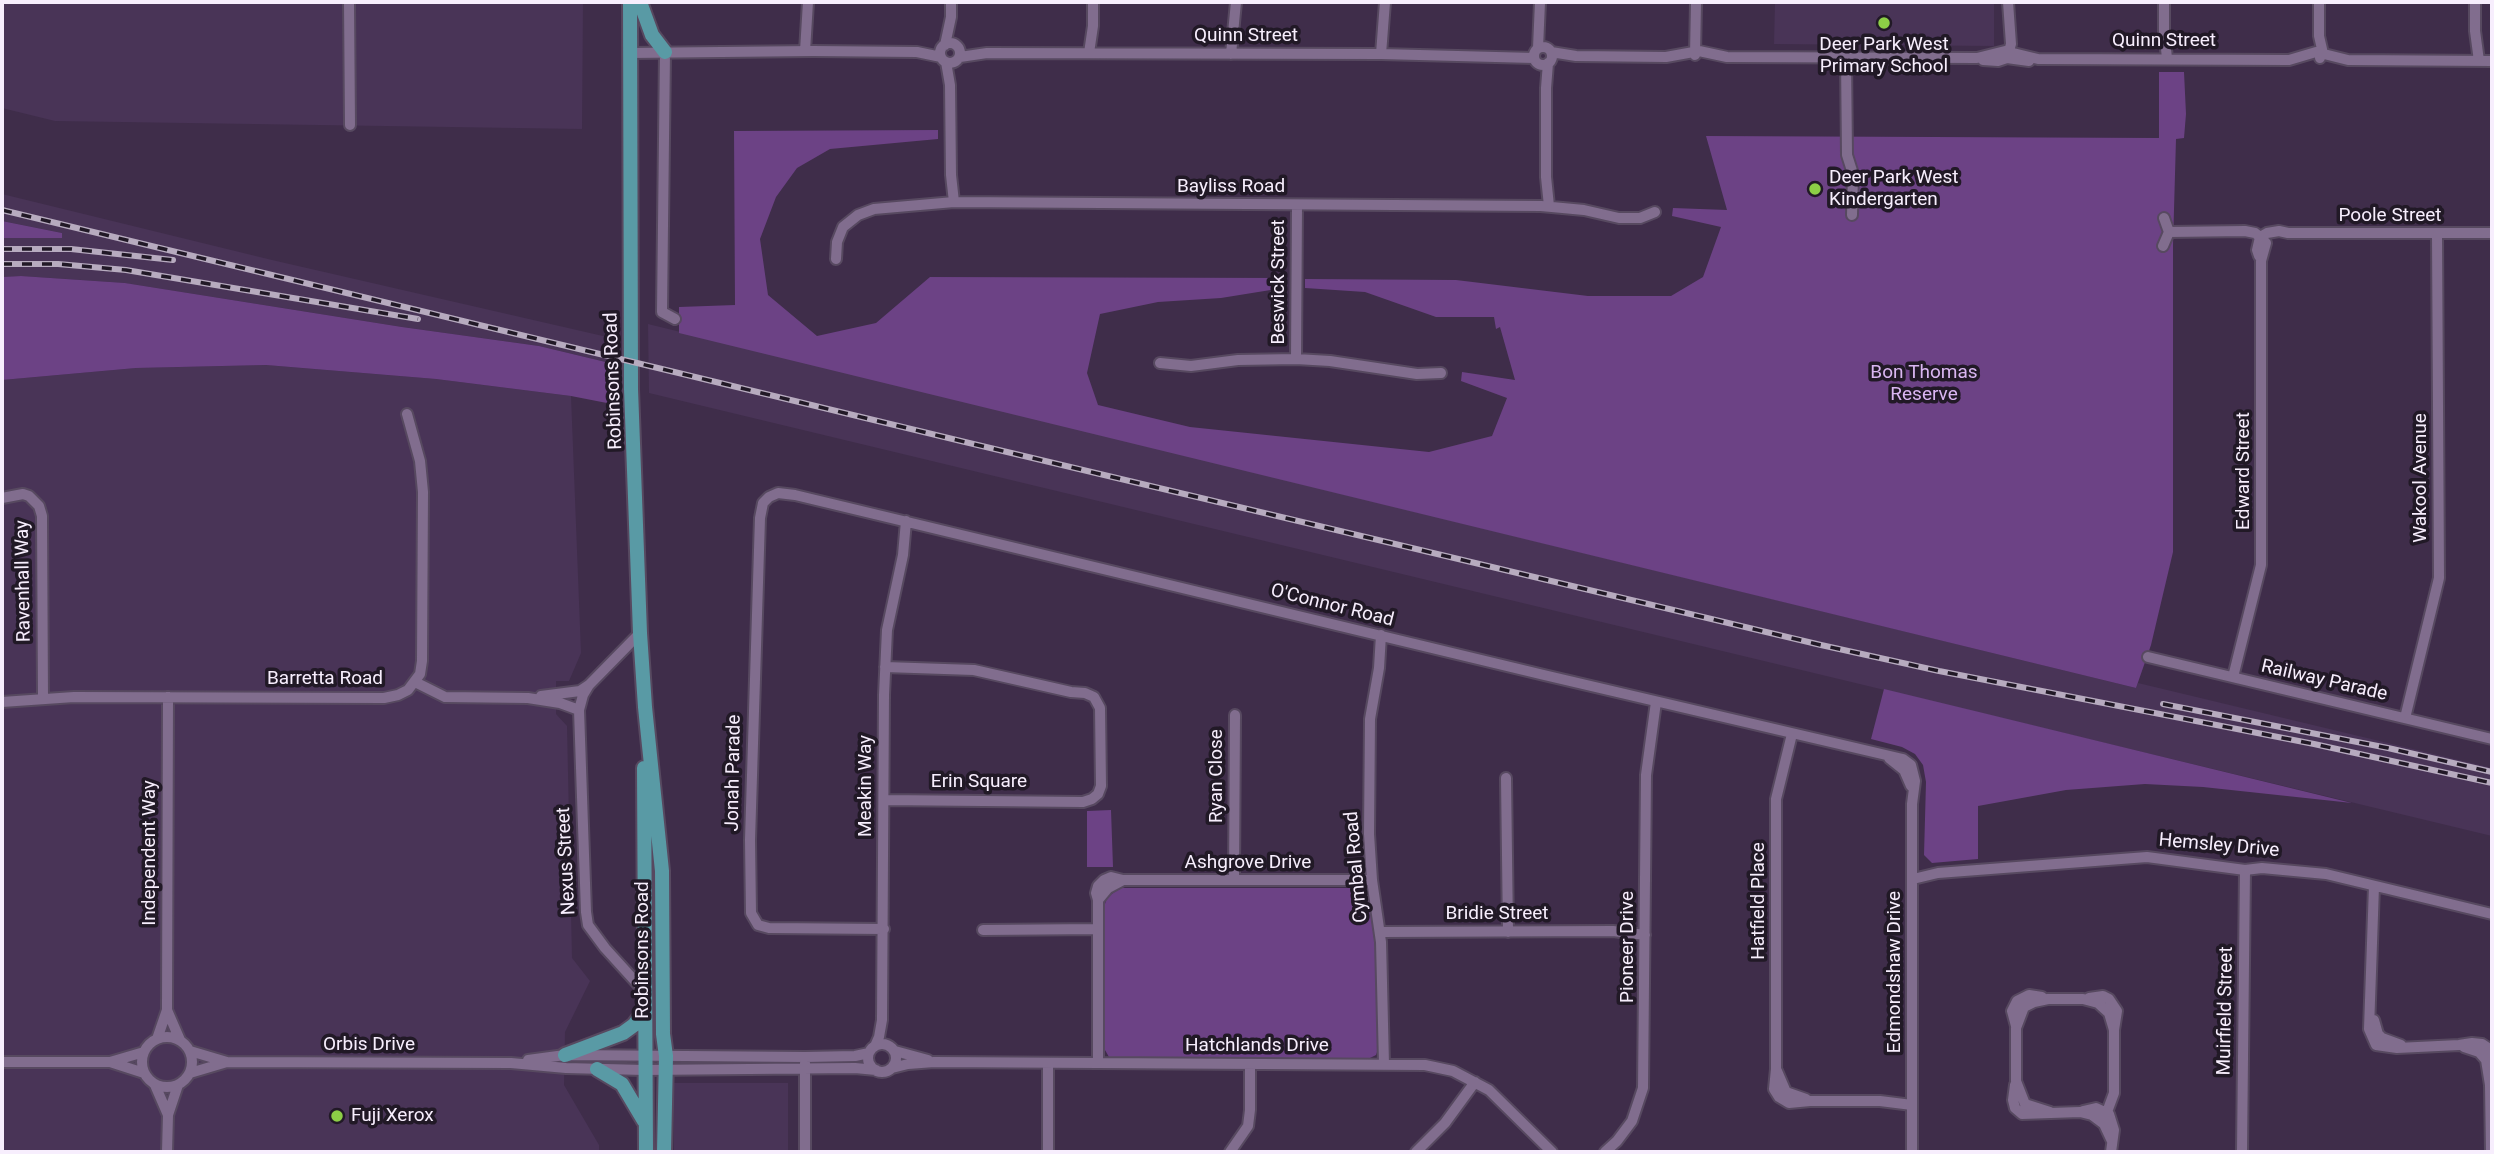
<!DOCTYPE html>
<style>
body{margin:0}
#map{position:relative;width:2494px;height:1154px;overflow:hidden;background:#3f2d4a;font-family:Roboto,sans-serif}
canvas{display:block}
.frame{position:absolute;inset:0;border:4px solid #f7eefd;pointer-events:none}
</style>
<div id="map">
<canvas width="2494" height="1154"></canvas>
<div class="frame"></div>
</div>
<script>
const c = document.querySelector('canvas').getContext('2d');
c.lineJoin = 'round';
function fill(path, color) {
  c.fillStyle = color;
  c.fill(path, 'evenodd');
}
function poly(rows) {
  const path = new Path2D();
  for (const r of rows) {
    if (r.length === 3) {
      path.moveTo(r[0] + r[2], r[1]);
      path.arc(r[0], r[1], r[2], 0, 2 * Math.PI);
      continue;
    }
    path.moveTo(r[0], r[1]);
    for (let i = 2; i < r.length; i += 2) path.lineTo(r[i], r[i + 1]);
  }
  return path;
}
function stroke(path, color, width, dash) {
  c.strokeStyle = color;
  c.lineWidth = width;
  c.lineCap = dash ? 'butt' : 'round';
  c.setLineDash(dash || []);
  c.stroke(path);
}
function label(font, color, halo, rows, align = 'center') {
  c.font = font + ' Roboto,sans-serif';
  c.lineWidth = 7;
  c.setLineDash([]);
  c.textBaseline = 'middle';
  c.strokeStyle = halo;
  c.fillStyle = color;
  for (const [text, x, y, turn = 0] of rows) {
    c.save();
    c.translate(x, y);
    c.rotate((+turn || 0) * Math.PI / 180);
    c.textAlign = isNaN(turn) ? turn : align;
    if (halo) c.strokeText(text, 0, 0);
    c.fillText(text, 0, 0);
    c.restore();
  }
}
fill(poly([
 [2,2,583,2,582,129,55,121,2,108],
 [1775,2,1994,2,1994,46,1774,44],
 [2,194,272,260,616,339,614,364,539,346,402,327,125,283,21,276,2,277,2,238,61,238,62,233,2,221],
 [648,324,2136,688,2138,683,2492,768,2492,836,649,393],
 [266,365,436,379,571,396,581,653,569,681,556,681,556,714,567,726,572,958,590,981,565,1032,564,1085,599,1145,599,1152,2,1152,2,380,136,368],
 [674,1083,788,1083,788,1152,674,1152]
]), '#493457');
fill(poly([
 [2159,72,2184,72,2186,114,2184,138,2176,139,2173,245,2173,552,2151,645,2136,688,679,333,679,307,735,305,734,131,938,130,938,139,830,149,797,168,776,197,760,239,768,295,817,336,876,323,930,277,1283,278,1283,288,1221,298,1158,302,1100,314,1087,373,1098,405,1190,427,1429,452,1492,436,1507,398,1461,381,1462,372,1515,380,1500,327,1496,329,1494,317,1436,317,1365,292,1305,288,1305,279,1456,280,1588,296,1671,296,1703,277,1721,227,1672,216,1673,208,1727,210,1706,136,2159,138],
 [2,221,62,233,62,238,2,238],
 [21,276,125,283,402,327,539,346,614,364,612,404,571,396,436,379,266,365,136,368,2,380,2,277],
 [1884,689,1979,712,2352,803,2203,787,2145,784,2066,790,1978,806,1978,859,1932,863,1924,855,1926,782,1923,765,1915,754,1902,747,1871,739],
 [1111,810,1113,867,1087,867,1087,811],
 [1121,888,1354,888,1362,890,1369,902,1375,945,1378,1049,1376,1055,1370,1058,1355,1059,1109,1057,1105,1050,1105,904,1107,897]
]), '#6c4285');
const minor = poly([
 [349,2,350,125],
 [2164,2,2164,31,2167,58],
 [2319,2,2319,36,2322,49,2320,58],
 [2475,2,2475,31,2479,61],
 [950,53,10],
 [945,45,951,17,951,2],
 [1543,56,9],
 [1538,48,1540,2],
 [805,51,808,2],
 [665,52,662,312,675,319],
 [1551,52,1576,56,1666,57,1699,51,1727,57,1977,58,2005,51,2038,59,2289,60,2316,52,2348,60,2492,61],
 [630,53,813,51,917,52,941,57],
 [1089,53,1093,26,1093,2],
 [1231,54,1236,2],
 [1381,54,1385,2],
 [1695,55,1696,2],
 [960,57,987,53,1381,54,1534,58],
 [1846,58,1847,155,1853,174,1852,215],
 [2007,58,2011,44,2008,2],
 [1983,60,1998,61,2007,58,2029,61],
 [946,62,950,85,951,175,954,202],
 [1548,63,1546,88,1546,177,1549,206],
 [2169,232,2245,231,2255,233,2264,240],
 [2163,246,2169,232,2164,218],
 [2259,256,2257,250,2260,237,2267,233,2279,231,2288,233,2492,233],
 [836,259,837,242,843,227,858,215,874,209,954,202,1541,206,1584,210,1619,218,1640,218,1655,212],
 [1296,359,1297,205],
 [1160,363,1191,366,1238,360,1296,359,1330,361,1417,374,1441,373],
 [2,498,23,494,29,496,39,506,42,516,43,698],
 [640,633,589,685,583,695,579,710,586,912,588,925,605,948,644,991],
 [1381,635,1379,668,1370,719,1369,834,1372,880,1381,942,1384,1064],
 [2148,657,2492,739],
 [2233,677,2261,565,2261,261,2266,243],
 [415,682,445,697,528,698,560,703,579,710],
 [541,696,580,691,589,685],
 [2,702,74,697,384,698,398,695,408,690,420,674,422,661,423,492,420,461,407,414],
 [2405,718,2439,578,2437,234],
 [1792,734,1776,799,1776,1069,1774,1089,1779,1097,1789,1103,1810,1101,1880,1101,1912,1105],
 [1889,758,1904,770,1911,786],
 [1506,778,1508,932],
 [884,800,1083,802,1092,799,1098,794,1101,786,1100,708,1094,697,1085,693,1071,692,974,670,885,667],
 [1913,879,1938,873,2147,857,2245,870,2262,868,2326,874,2492,914],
 [1234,880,1235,715],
 [2374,886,2369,1029,2376,1045,2397,1048,2459,1045,2472,1043,2482,1044,2488,1048,2492,1063],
 [1098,900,1108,888,1123,880],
 [884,929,769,928,758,925,751,913,750,840,760,518,763,503,769,497,778,493,795,495,1544,675,1903,759,1911,765,1915,781,1912,804,1912,1152],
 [983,930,1098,929],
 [1381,932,1613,931,1645,935],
 [2089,998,2103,996,2109,999,2117,1011,2114,1030,2114,1093,2107,1112,2100,1119],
 [167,1010,180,1040],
 [2374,1020,2378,1034,2382,1038,2401,1045],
 [2016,1026,2012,1011,2017,1001,2029,995,2042,997],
 [167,1062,25],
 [157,1039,167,1010,168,697],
 [882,1058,14],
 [875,1046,879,1037,882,1020,884,695,887,630,903,555,906,521],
 [2464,1047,2479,1052,2486,1060,2490,1085,2491,1152],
 [190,1051,227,1062],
 [895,1051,928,1060],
 [528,1060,565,1055,805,1057,855,1056,869,1053],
 [2,1062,110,1062,144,1052],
 [110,1062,144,1073],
 [1098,1063,1098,900,1096,893,1098,886,1104,880,1111,877,1123,880,1372,880],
 [892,1068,908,1064,934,1062,1425,1065,1453,1071,1489,1090,1552,1152],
 [1777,1071,1786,1092,1806,1099],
 [190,1073,227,1062,511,1063,566,1068,644,1070,855,1068,876,1070],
 [155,1085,168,1115],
 [2015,1085,2013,1100,2015,1108,2022,1114,2080,1112,2092,1115,2104,1124,2112,1141],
 [2083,1111,2096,1108,2109,1114,2114,1130,2111,1152],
 [2050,1112,2025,1104,2016,1081,2016,1028,2024,1007,2034,1002,2048,999,2083,999,2098,1003,2109,1013,2114,1030],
 [167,1152,168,1115,178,1085],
 [805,1152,805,1063],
 [1048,1152,1048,1063],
 [1230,1152,1248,1126,1250,1110,1250,1064],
 [1416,1152,1445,1123,1475,1082],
 [1605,1152,1617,1141,1632,1121,1643,1088,1646,775,1656,702],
 [2242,1152,2245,870]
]);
const major = poly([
 [630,2,631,389,640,633,645,707,662,871,663,1034,666,1056,664,1152],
 [640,2,652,35,665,52],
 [644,768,646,1152],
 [565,1055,623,1033,634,1025,644,1011],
 [597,1069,622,1084,644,1121]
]);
stroke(minor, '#574960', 14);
stroke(major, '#574960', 18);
stroke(minor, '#816d8e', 10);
stroke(major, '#599aa5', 14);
const rail = poly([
 [2,210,965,442,1821,645,1939,671,2314,744,2492,783],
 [2,249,71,249,173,260],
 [2,264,58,264,126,270,418,319],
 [2163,704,2388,748,2492,772]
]);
stroke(rail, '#b7abbf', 6);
stroke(rail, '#211926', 3.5, [10]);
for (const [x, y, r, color] of [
 [1884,23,7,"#8cce46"],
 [1815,189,7,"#8cce46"],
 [337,1116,7,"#8cce46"]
]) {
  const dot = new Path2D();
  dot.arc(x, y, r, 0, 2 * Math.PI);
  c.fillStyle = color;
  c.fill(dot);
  stroke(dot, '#211926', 2.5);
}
label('19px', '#f7eefd', '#211926', [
 ["Quinn Street",1246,36],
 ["Quinn Street",2164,41],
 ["Bayliss Road",1231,187],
 ["Poole Street",2390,216],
 ["Beswick Street",1279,282,-90],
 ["Robinsons Road",614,381,-92],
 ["Edward Street",2244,471,-90],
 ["Wakool Avenue",2421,478,-90],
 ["Ravenhall Way",24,581,-91],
 ["O'Connor Road",1332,606,14],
 ["Barretta Road",325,679],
 ["Railway Parade",2324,681,13],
 ["Jonah Parade",734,773,-89],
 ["Ryan Close",1217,776,-90],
 ["Erin Square",979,782],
 ["Meakin Way",866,786,-90],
 ["Hemsley Drive",2219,846,5],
 ["Independent Way",150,853,-90],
 ["Nexus Street",567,861,-93],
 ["Ashgrove Drive",1248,863],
 ["Cymbal Road",1357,867,-95],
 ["Hatfield Place",1759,901,-90],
 ["Bridie Street",1497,914],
 ["Pioneer Drive",1628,947,-90],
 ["Robinsons Road",643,950,-90],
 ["Edmondshaw Drive",1895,972,-90],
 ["Muirfield Street",2226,1011,-89],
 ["Orbis Drive",369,1045],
 ["Hatchlands Drive",1257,1046]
]);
label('19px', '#f7eefd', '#211926', [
 ["Deer Park West",1884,45,"center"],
 ["Primary School",1884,67,"center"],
 ["Deer Park West",1829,178],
 ["Kindergarten",1829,200],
 ["Fuji Xerox",351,1116]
], 'left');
label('19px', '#dab6f2', '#211926', [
 ["Bon Thomas",1924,373],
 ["Reserve",1924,395]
]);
</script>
